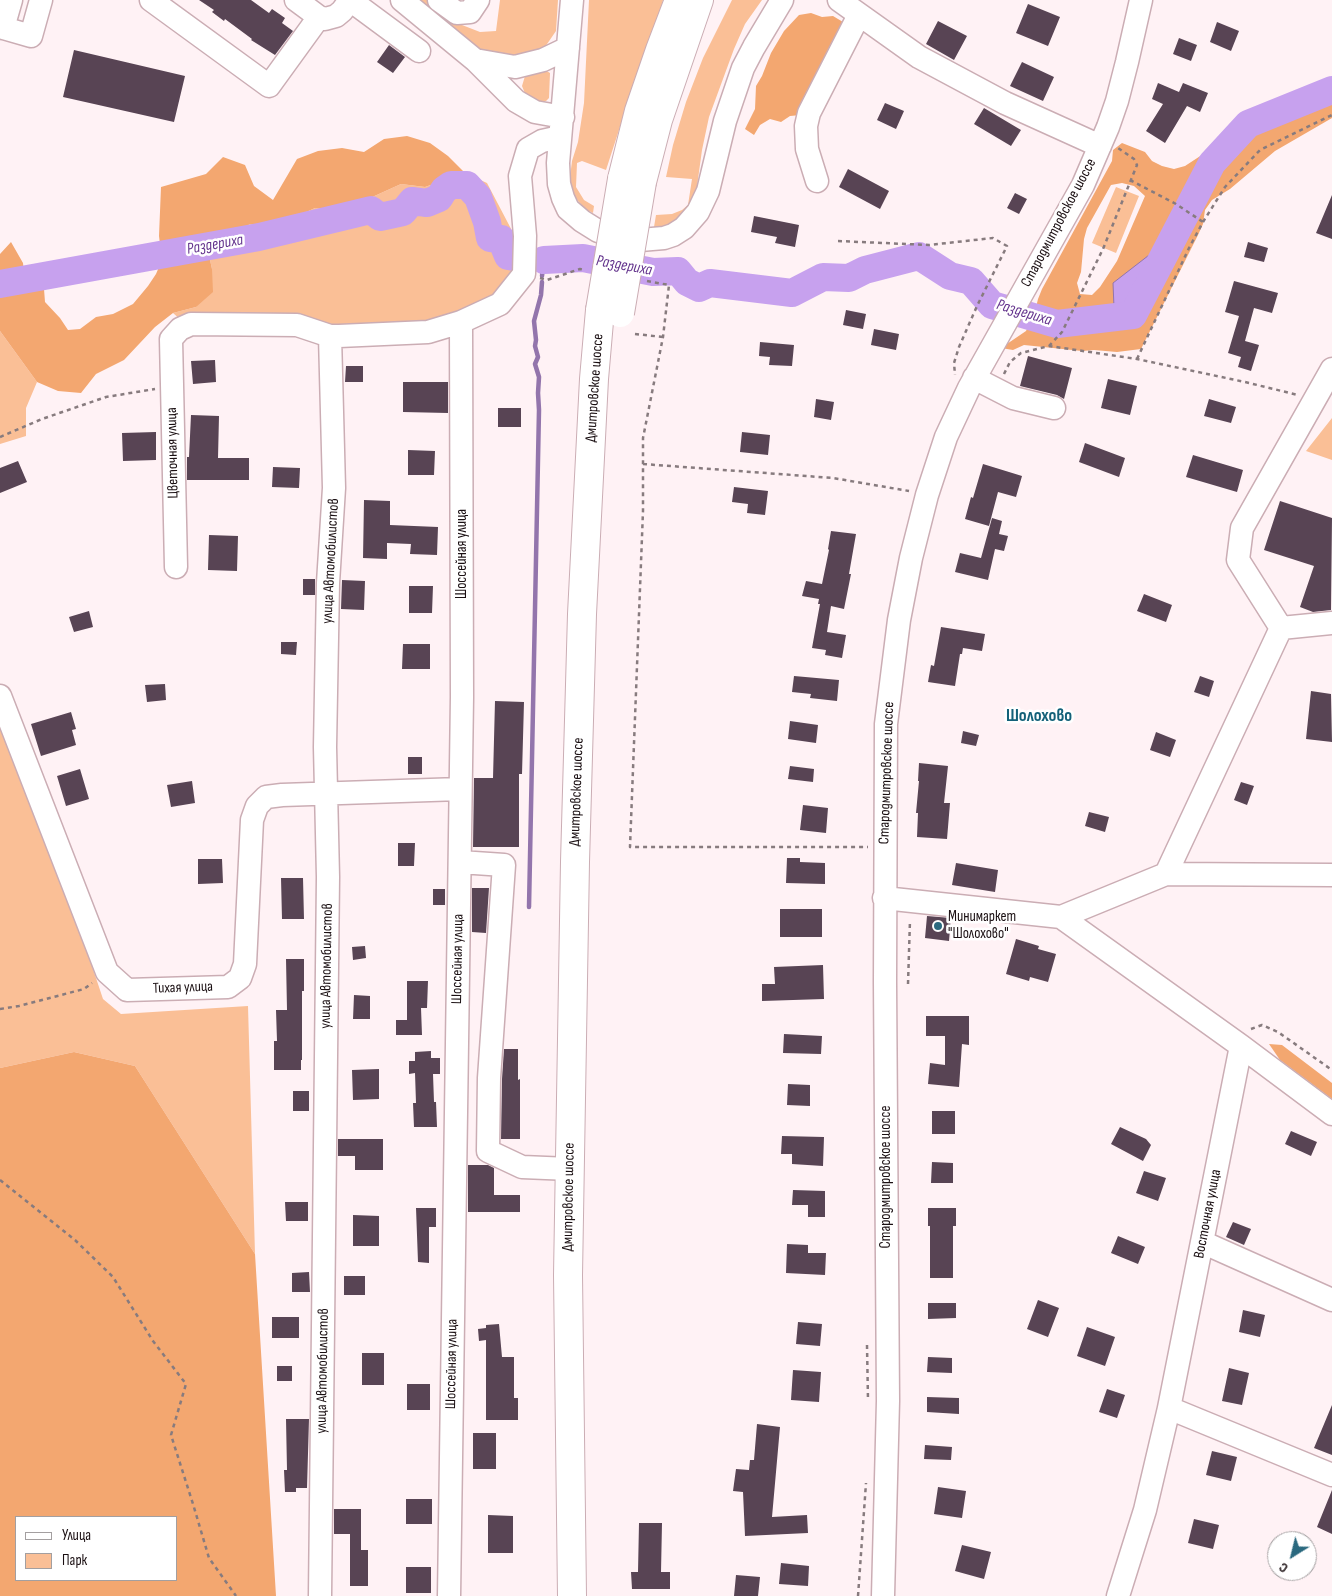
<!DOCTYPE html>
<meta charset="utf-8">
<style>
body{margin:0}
#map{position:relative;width:1332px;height:1596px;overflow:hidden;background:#fff2f5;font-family:"Sofia Sans Condensed",sans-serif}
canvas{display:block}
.legend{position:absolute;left:15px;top:1516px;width:162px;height:65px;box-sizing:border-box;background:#fff;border:1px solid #a39fa0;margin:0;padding:6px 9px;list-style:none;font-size:15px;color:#1a0f12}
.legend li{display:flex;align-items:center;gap:10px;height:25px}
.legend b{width:25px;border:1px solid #a39fa0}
.north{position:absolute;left:1267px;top:1531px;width:50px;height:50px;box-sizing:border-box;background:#fff;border:1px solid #a39fa0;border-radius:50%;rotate:216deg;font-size:14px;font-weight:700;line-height:20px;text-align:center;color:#1a0f12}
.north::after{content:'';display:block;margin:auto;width:18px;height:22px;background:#2b697f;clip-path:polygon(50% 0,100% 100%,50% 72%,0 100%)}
</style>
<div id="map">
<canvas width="1332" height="1596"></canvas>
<ul class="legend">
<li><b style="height:6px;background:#fff"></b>Улица</li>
<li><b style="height:14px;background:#fabf96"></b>Парк</li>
</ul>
<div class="north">С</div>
</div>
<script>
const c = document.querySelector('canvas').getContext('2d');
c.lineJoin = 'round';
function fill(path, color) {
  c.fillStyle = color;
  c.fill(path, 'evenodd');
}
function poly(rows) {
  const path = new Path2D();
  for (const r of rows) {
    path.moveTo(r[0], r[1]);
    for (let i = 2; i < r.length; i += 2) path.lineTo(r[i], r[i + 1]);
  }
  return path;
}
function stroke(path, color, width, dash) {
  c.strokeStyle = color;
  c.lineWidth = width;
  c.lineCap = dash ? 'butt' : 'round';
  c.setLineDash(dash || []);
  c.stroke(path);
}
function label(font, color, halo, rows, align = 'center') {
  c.font = font + ' "Sofia Sans Condensed",sans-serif';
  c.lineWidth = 5;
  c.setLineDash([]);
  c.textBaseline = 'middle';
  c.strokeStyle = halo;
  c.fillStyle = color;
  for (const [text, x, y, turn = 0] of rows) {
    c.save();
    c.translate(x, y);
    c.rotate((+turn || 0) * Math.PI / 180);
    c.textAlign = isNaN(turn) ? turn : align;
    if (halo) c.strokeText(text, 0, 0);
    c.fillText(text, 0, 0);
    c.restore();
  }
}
fill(poly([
 [416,0,429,0,462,25,480,32,496,31,500,0,558,0,556,31,545,47,528,57,479,51],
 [589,0,663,0,662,7,643,56,606,170,582,161,577,163,576,187,584,200,594,206,593,213,585,209,578,201,572,192,570,177,572,161,578,142,584,103],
 [732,0,762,0,745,24,734,49,709,117,702,150,695,201,675,224,659,228,654,227,656,215,672,214,682,210,688,205,692,179,666,177,673,145,686,102,703,58],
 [545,70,550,73,549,98,546,101,540,102,526,96,522,86,525,76],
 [465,173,487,183,519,244,512,274,491,299,440,321,341,328,183,322,173,313,196,307,212,269,207,246,229,238,250,224,274,227,315,208,337,209,359,203,401,184,425,187],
 [1116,187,1139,196,1116,253,1092,243],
 [0,331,37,382,26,408,26,436,0,444],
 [1332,418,1332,460,1306,451],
 [0,710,87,951,103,999,121,1014,248,1006,255,1254,135,1066,74,1052,0,1068]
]), '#fabf96');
fill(poly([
 [811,13,822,17,833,16,843,22,842,33,801,115,790,116,781,122,770,119,760,125,754,135,745,129,755,109,756,86,762,76,771,53,784,31,799,15],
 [1332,83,1332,118,1275,151,1230,189,1212,200,1205,210,1203,224,1198,235,1141,349,1117,352,1094,350,1082,351,1024,345,1013,350,1001,348,1026,331,1035,311,1038,299,1042,289,1112,161,1113,150,1122,143,1145,152,1152,161,1162,166,1174,169,1185,166,1214,147,1250,113],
 [1122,183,1134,186,1145,196,1117,261,1100,287,1092,295,1080,294,1077,283,1081,272,1084,239,1087,228,1111,185],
 [407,136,430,143,448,156,465,173,425,187,401,184,359,203,337,209,315,208,274,227,250,224,229,238,207,246,212,269,213,292,196,307,173,313,155,327,124,360,96,374,81,393,58,391,37,382,0,331,0,254,11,242,23,263,26,290,44,289,45,302,60,318,68,330,80,329,96,317,113,314,133,304,148,286,156,274,162,260,159,236,161,187,206,174,223,157,245,165,254,186,273,200,297,159,318,151,342,148,364,152,384,139],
 [1269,1044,1282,1045,1332,1083,1332,1099,1280,1060],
 [74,1052,135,1066,255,1254,276,1596,0,1596,0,1068],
 [16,1517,176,1517,176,1580,16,1580]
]), '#f3a770');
const water = poly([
 [1177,244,1169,274,1141,316,1121,319,1114,308,1113,283,1162,245,1177,244]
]);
fill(water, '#c7a1ee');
stroke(water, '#9375ac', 1);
stroke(poly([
 [542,276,544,260],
 [529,907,539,410,538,393,539,377,535,364,538,357,535,346,536,340,534,321,541,295,542,282]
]), '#9375ac', 4.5);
stroke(poly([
 [544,260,583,258,653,272,678,271,687,282,699,288,710,283,792,293,823,277,849,278,865,270,919,256,950,276,971,281,992,305,1057,324,1133,315,1212,163,1248,124,1332,90],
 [0,284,259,237,371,210,380,217,403,212,412,201,427,203,439,198,444,190,451,185,467,185,478,197,487,222,490,238,501,239,508,256,520,258]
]), '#c7a1ee', 28);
fill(poly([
 [199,0,251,0,269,13,272,9,285,18,282,23,293,31,275,55,251,40,252,39,225,19,224,21,212,12,214,10],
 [1028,4,1060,17,1048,46,1016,33],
 [938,21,967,36,954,60,926,44],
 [1217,22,1239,31,1231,51,1210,42],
 [1179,38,1197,45,1191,61,1173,54],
 [389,45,405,57,393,73,377,62],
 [74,50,185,76,174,122,63,97],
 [1022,62,1054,77,1043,101,1010,86],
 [1158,83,1179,92,1183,83,1208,93,1200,112,1187,106,1165,143,1146,131,1163,104,1152,99],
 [885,103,904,111,896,129,877,120],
 [984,108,1021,130,1011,146,974,124],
 [848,169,889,191,880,209,839,187],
 [1015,193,1027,199,1019,214,1007,208],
 [1332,195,1332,239,1316,233],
 [754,216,799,225,795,247,775,243,777,237,751,232],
 [1248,242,1268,248,1264,262,1244,257],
 [1234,281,1278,293,1272,313,1254,308,1245,341,1259,345,1251,371,1238,367,1241,357,1228,353,1239,316,1225,312],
 [846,310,866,314,863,329,843,325],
 [874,329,899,334,896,350,871,345],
 [760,342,794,345,792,366,769,365,770,357,759,356],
 [1028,356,1072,368,1064,399,1057,395,1020,386],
 [215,360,216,382,193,384,191,361],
 [346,366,363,366,363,382,345,382],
 [1108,379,1137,386,1130,415,1101,408],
 [403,382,448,382,448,413,403,412],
 [816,399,834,402,831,420,814,417],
 [1209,399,1236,407,1231,423,1204,416],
 [498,408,521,408,521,427,498,427],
 [191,415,219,416,218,458,249,458,249,480,187,480,187,457,189,457],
 [156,432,156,460,123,461,122,433],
 [742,432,770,435,768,455,740,452],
 [1085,443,1125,458,1119,477,1079,462],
 [408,450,435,451,434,475,408,475],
 [1193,455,1243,470,1237,492,1186,477],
 [18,461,27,482,0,493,0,468],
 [983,464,1022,476,1016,497,998,492,989,526,965,519,971,497,973,498],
 [273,467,300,468,299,488,272,487],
 [734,487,768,491,765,515,747,513,748,504,732,502],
 [364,500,390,501,390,525,438,527,437,555,410,554,411,544,387,543,387,559,363,558],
 [1280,501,1332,518,1331,610,1313,612,1300,607,1314,566,1264,550],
 [992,518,1002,521,999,534,1008,536,1004,551,995,549,988,580,955,572,960,553,981,558],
 [831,531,856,534,849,574,851,574,844,609,831,606,827,632,846,635,842,658,825,655,826,650,812,648,820,604,818,604,819,599,802,596,806,581,822,584,829,550,828,549],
 [209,535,238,536,237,571,208,570],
 [303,579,315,579,315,595,303,595],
 [342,580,365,581,364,610,341,609],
 [409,586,433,586,432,613,409,613],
 [1144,594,1172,605,1166,622,1137,611],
 [89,611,93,627,74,632,69,617],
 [941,627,985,634,982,651,963,648,962,654,960,654,955,686,928,682,931,665,934,666],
 [281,642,297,642,296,655,281,654],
 [403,644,430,644,430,669,402,669],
 [794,676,839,680,837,701,810,698,811,694,792,692],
 [1200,676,1214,681,1209,697,1194,692],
 [165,684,166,700,147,702,145,685],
 [1311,691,1331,694,1332,742,1306,739],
 [495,701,524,702,522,774,519,774,519,847,473,847,474,778,493,778],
 [71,712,76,729,72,730,76,745,41,756,31,724],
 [790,721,818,725,816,743,788,739],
 [963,731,979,735,976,746,961,743],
 [1156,732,1176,740,1170,757,1150,750],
 [408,757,422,757,422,774,408,774],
 [919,763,948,766,944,803,950,803,947,839,917,837,918,813,916,813,919,781,918,781],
 [790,766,814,769,813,782,788,779],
 [80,769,89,799,66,806,57,776],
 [192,781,195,803,171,807,167,785],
 [1241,782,1254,786,1247,805,1234,800],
 [803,805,828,808,826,833,800,830],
 [1089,812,1109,817,1105,832,1085,826],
 [398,843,415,843,414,866,398,866],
 [787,858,800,858,800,862,825,863,825,884,786,883],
 [198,859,222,859,223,883,198,884],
 [956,863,998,870,995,892,952,885],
 [281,878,303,878,304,919,282,919],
 [472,888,489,888,486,933,472,932],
 [433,889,445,889,445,905,433,905],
 [780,909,822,909,822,937,780,937],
 [927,916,951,918,949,941,925,938],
 [1016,939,1039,946,1038,949,1056,954,1048,982,1030,977,1029,981,1006,974],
 [365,946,366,958,353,960,352,947],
 [286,959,304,959,304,991,302,991,302,1060,301,1060,301,1070,274,1070,274,1041,277,1041,276,1010,287,1010],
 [823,965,824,999,762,1001,762,984,775,984,774,967],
 [407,981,428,981,427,1008,421,1008,422,1035,396,1035,396,1020,407,1020],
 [354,995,370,996,370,1019,353,1019],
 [926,1016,969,1016,969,1045,962,1044,959,1087,928,1084,930,1063,945,1065,945,1036,926,1036],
 [784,1034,822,1036,821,1054,783,1053],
 [504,1049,518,1049,518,1080,520,1079,520,1139,501,1139,502,1079],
 [431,1051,431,1058,440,1058,440,1074,433,1074,434,1102,436,1102,437,1127,414,1127,413,1103,416,1103,415,1073,409,1074,409,1061,415,1061,415,1052],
 [379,1069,379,1099,353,1100,352,1070],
 [788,1084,810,1085,810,1106,787,1105],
 [293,1091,309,1091,309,1111,293,1111],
 [932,1111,955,1111,955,1134,932,1134],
 [1120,1127,1146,1139,1151,1145,1143,1161,1111,1144],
 [1291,1131,1317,1142,1311,1156,1285,1144],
 [782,1136,824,1137,823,1166,792,1164,792,1154,781,1154],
 [338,1139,383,1139,383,1170,355,1170,355,1156,338,1156],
 [932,1162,953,1163,953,1183,931,1183],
 [468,1165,488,1165,494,1168,494,1195,520,1195,520,1212,468,1212],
 [1144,1171,1166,1178,1158,1201,1136,1193],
 [793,1190,825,1191,825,1217,808,1217,808,1205,792,1205],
 [285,1202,308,1202,308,1221,286,1221],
 [416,1208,436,1208,436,1227,429,1227,429,1263,418,1262],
 [928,1208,956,1208,956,1226,953,1226,953,1278,930,1278,930,1226,928,1226],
 [353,1215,379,1216,379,1246,353,1246],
 [1233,1222,1251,1229,1244,1245,1226,1237],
 [1118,1236,1145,1247,1138,1264,1111,1253],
 [787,1244,808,1245,808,1253,826,1253,825,1275,786,1273],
 [309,1272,310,1292,292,1292,292,1273],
 [344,1276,365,1276,365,1295,344,1295],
 [1038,1300,1059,1308,1048,1337,1027,1329],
 [928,1303,956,1303,956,1318,928,1319],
 [1243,1310,1265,1315,1260,1337,1239,1332],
 [272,1317,299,1317,299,1338,272,1338],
 [798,1322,822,1324,820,1346,796,1344],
 [499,1324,502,1357,514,1357,514,1398,518,1398,518,1420,486,1420,486,1340,479,1341,478,1329,486,1328,486,1325],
 [1087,1327,1115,1337,1105,1366,1077,1356],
 [362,1353,384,1353,384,1385,362,1385],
 [928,1357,952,1358,952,1373,927,1372],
 [277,1366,292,1366,292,1381,277,1381],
 [1229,1368,1249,1373,1242,1405,1222,1401],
 [793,1370,821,1372,819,1402,791,1400],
 [407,1384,430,1384,430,1410,407,1410],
 [1107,1389,1125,1395,1117,1418,1099,1412],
 [927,1397,959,1398,959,1414,927,1412],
 [1332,1405,1332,1455,1314,1448],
 [286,1419,309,1419,307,1488,296,1488,296,1492,285,1492,284,1470,287,1470],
 [757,1424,780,1427,772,1517,807,1515,808,1533,745,1536,743,1492,733,1491,736,1469,749,1470,750,1460,754,1460],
 [473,1433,496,1433,496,1469,473,1469],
 [925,1445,952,1447,951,1460,924,1459],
 [1212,1451,1237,1457,1231,1481,1206,1475],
 [938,1487,966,1491,962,1518,934,1514],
 [1332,1490,1332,1534,1317,1527],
 [406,1499,432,1499,432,1524,406,1524],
 [334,1509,361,1509,361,1550,368,1550,368,1586,350,1586,350,1534,334,1534],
 [488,1515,513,1516,513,1553,488,1553],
 [1194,1519,1219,1525,1213,1549,1188,1543],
 [639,1523,662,1523,661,1572,670,1572,670,1589,632,1589,631,1572,638,1572],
 [962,1545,991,1552,984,1579,955,1571],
 [781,1563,809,1566,808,1586,779,1584],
 [406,1567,431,1567,431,1593,406,1593],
 [736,1575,760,1577,758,1596,734,1596]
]), '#584454');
const minor = poly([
 [151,0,269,86,319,17],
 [296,0,319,17,325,19,336,16,342,11,350,0],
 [350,0,419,51],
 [402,0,475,60,516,101,535,112,563,117],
 [439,0,457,13,470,12,478,0],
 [572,0,558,163,559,184,563,198,568,209,582,221,598,231,640,240,664,238,673,235,684,228,698,212,708,191,725,121,743,68,754,47,782,0],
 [839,0,919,57,1005,103,1100,146],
 [0,27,31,36,41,0],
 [3,28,11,0],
 [475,60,515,67,543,60,568,48],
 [817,181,807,149,806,126,809,113,859,15],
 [974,378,1013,398,1054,408],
 [176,567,171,339,180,329,191,324,297,325,330,336,339,336,428,332,461,322,500,304,524,274,525,236,520,176,528,149,542,141,560,137],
 [1332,623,1281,628,1166,874,1332,875],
 [1281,628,1238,560,1242,528,1332,369],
 [0,696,107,972,127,990,228,987,240,978,245,964,252,820,257,806,266,797,282,795,460,789],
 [460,862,504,865,489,1078,488,1151,522,1167,570,1169],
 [884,898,1061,917,1166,874],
 [1061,917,1241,1046,1332,1114],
 [1202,1242,1332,1300],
 [1169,1408,1332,1475],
 [320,1596,328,877,325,747,328,583,334,488,330,336],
 [449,1596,462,697,461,322],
 [883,1596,888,1401,885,982,886,724,899,620,911,558,927,495,946,437,969,388,1083,185,1108,127,1117,101,1127,62,1141,0],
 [1118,1596,1145,1510,1169,1408,1241,1046]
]);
const highway = poly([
 [622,179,639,111,660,50,679,0],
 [642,182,658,120,699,0],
 [572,1596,568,1275,575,862,582,614,594,379,600,310]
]);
stroke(minor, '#cbadb4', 25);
stroke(highway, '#cbadb4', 30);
stroke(poly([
 [1130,180,1176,204,1203,222],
 [838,241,929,245,993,238,1007,246,977,306,959,347,954,363,955,375],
 [540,278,547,280,580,269,585,270],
 [647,281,669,285,663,337,643,438,643,511,630,847,868,847],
 [635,334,663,337],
 [1049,346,1062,332,1103,249,1137,165,1134,159,1118,148],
 [1137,359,1189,248,1203,222,1225,187,1260,150,1332,115],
 [1004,374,1010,362,1021,353,1049,346,1137,359,1245,382,1298,395],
 [0,437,42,419,106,397,155,389],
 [643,464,833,478,909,491],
 [908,984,910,920],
 [0,1009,19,1006,84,989,92,983],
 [1251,1029,1262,1025,1278,1032,1332,1070],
 [0,1180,75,1240,113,1277,153,1341,186,1384,171,1435,193,1504,209,1558,236,1596],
 [867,1345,868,1400],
 [858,1596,866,1483]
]), '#877b7e', 2.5, [4, 4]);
stroke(minor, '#fff', 22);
stroke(highway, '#fff', 28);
const highwayBridge = poly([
 [600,310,622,179],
 [620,313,642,182]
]);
stroke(highwayBridge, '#cbadb4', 30, []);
stroke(highwayBridge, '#fff', 28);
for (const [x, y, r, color] of [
 [938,926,5,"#2b697f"]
]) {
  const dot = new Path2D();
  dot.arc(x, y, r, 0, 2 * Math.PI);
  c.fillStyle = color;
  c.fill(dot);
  stroke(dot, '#fff', 2);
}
label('15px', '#1a0f12', '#fff', [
 ["Стародмитровское шоссе",1059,223,-62],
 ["Дмитровское шоссе",595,388,-86],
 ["Цветочная улица",173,453,-91],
 ["Шоссейная улица",462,554,-90],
 ["улица Автомобилистов",331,561,-87],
 ["Стародмитровское шоссе",887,773,-88],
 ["Дмитровское шоссе",577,792,-88],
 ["Шоссейная улица",458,959,-89],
 ["улица Автомобилистов",327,966,-89],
 ["Тихая улица",183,988,-2],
 ["Стародмитровское шоссе",886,1177,-90],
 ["Дмитровское шоссе",569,1197,-89],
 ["Восточная улица",1208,1214,-79],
 ["Шоссейная улица",452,1364,-89],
 ["улица Автомобилистов",323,1371,-89]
]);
label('15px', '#1a0f12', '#fff', [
 ["Минимаркет",948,917],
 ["\"Шолохово\"",948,934]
], 'left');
label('italic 16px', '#64348d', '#fff', [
 ["Раздериха",215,245,-10],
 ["Раздериха",624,266,10],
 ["Раздериха",1024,313,17]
]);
label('bold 18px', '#136179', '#fff', [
 ["Шолохово",1039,716]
]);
</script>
